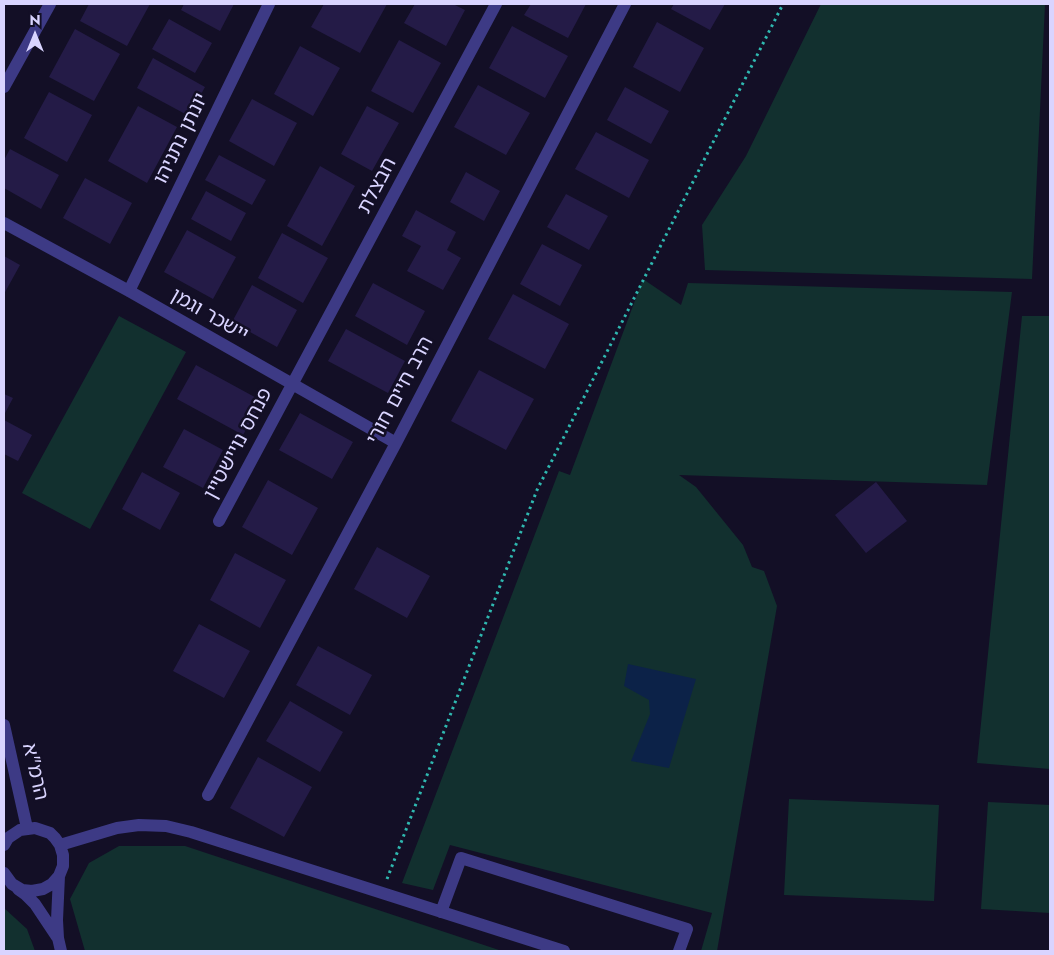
<!DOCTYPE html>
<meta charset="utf-8">
<style>
body{margin:0}
#map{position:relative;width:1054px;height:955px;overflow:hidden;background:#130f26;font-family:Jost,sans-serif}
canvas{display:block}
.frame{position:absolute;inset:0;border:5px solid #d9d4ff;pointer-events:none}
.north{position:absolute;left:10px;top:10px;width:50px;height:50px;-webkit-text-stroke:4px #130f26;paint-order:stroke;rotate:0deg;font-size:14px;font-weight:700;line-height:20px;text-align:center;color:#d9d4ff}
.north::after{content:'';display:block;margin:auto;width:18px;height:22px;background:#d9d4ff;clip-path:polygon(50% 0,100% 100%,50% 72%,0 100%)}
</style>
<div id="map">
<canvas width="1054" height="955"></canvas>
<div class="frame"></div>
<div class="north">N</div>
</div>
<script>
const c = document.querySelector('canvas').getContext('2d');
c.lineJoin = 'round';
function fill(path, color) {
  c.fillStyle = color;
  c.fill(path, 'evenodd');
}
function poly(rows) {
  const path = new Path2D();
  for (const r of rows) {
    path.moveTo(r[0], r[1]);
    for (let i = 2; i < r.length; i += 2) path.lineTo(r[i], r[i + 1]);
  }
  return path;
}
function stroke(path, color, width, dash) {
  c.strokeStyle = color;
  c.lineWidth = width;
  c.lineCap = dash ? 'butt' : 'round';
  c.setLineDash(dash || []);
  c.stroke(path);
}
function label(font, color, halo, rows, align = 'center') {
  c.font = font + ' Jost,"Noto Sans Hebrew",sans-serif';
  c.lineWidth = 5;
  c.setLineDash([]);
  c.textBaseline = 'middle';
  c.strokeStyle = halo;
  c.fillStyle = color;
  for (const [text, x, y, turn = 0] of rows) {
    c.save();
    c.translate(x, y);
    c.rotate((+turn || 0) * Math.PI / 180);
    c.textAlign = isNaN(turn) ? turn : align;
    if (halo) c.strokeText(text, 0, 0);
    c.fillText(text, 0, 0);
    c.restore();
  }
}
fill(poly([
 [821,4,1045,4,1032,279,705,270,702,225,746,156],
 [643,279,681,305,688,283,1012,292,987,485,679,475,696,487,743,545,752,567,764,571,777,606,717,951,701,951,712,913,450,845,433,890,402,883,559,471,570,475],
 [119,316,186,352,90,529,22,493],
 [1022,316,1050,316,1050,769,977,763],
 [789,799,939,805,934,901,784,895],
 [988,802,1050,805,1050,913,981,909],
 [119,846,185,846,502,951,85,951,70,899,89,863],
 [4,908,27,929,35,951,4,951]
]), '#12302f');
fill(poly([
 [628,664,696,679,669,768,631,761,650,714,649,700,624,686]
]), '#0c2248');
fill(poly([
 [89,4,150,4,127,46,80,21],
 [184,4,234,4,220,31,181,10],
 [324,4,387,4,360,53,311,27],
 [415,4,453,4,465,10,446,46,404,23],
 [531,4,586,4,568,38,524,15],
 [674,4,725,4,710,30,671,9],
 [169,19,212,43,195,73,152,49],
 [657,22,704,48,680,92,633,67],
 [512,26,568,56,545,98,489,68],
 [75,29,120,54,94,101,49,77],
 [399,40,441,63,413,113,371,91],
 [300,46,340,68,313,116,274,94],
 [153,58,205,87,189,116,137,88],
 [478,85,530,113,506,155,454,127],
 [625,87,669,111,651,144,607,120],
 [49,92,92,115,67,162,24,138],
 [252,99,297,123,274,166,229,141],
 [138,106,177,127,147,183,108,161],
 [367,106,399,123,372,171,341,154],
 [596,132,649,160,629,198,575,169],
 [10,149,59,175,41,209,4,188,4,160],
 [219,155,266,180,252,205,205,180],
 [320,166,355,186,322,246,287,226],
 [466,172,500,191,484,221,450,202],
 [85,178,132,203,110,244,63,218],
 [206,191,246,213,231,241,191,219],
 [566,194,608,216,589,250,547,227],
 [416,210,456,232,447,250,461,258,443,290,407,271,421,246,402,236],
 [187,230,236,257,213,299,164,272],
 [282,233,328,258,303,303,258,278],
 [542,244,582,265,560,306,520,284],
 [4,256,20,265,4,294],
 [373,283,425,311,407,345,355,316],
 [252,285,297,310,277,347,232,322],
 [513,294,569,324,545,369,488,339],
 [346,329,405,361,388,393,328,361],
 [196,365,262,401,243,435,177,399],
 [479,370,534,399,506,450,451,421],
 [4,394,13,398,4,415],
 [300,413,353,442,332,479,279,450],
 [4,420,32,435,18,461,4,454],
 [184,429,223,450,203,488,163,467],
 [142,472,180,493,160,530,122,509],
 [268,480,318,508,292,555,242,527],
 [876,482,907,521,866,553,835,515],
 [377,547,430,576,407,618,354,589],
 [235,553,286,580,260,628,210,600],
 [199,624,250,651,224,698,173,671],
 [318,646,372,675,350,715,296,685],
 [290,701,343,732,320,772,266,741],
 [258,757,312,787,284,837,230,808]
]), '#241b47');
stroke(poly([
 [387,879,537,490,783,4]
]), '#2fb8b0', 3, [2.5, 4]);
stroke(poly([
 [4,87,50,4],
 [4,223,129,291,396,443],
 [129,291,269,4],
 [219,521,496,4],
 [4,725,27,828],
 [208,795,396,443,625,4],
 [4,845,8,838,20,830,35,828,50,833,55,838,60,845,63,855,63,866,59,876,52,884,43,889,32,891,22,890,12,884,4,873],
 [60,845,117,828,139,825,166,826,191,832,564,951],
 [59,876,57,920,58,938,61,951],
 [18,889,25,894,35,904,57,937],
 [441,912,461,858,687,929,679,951]
]), '#3d3a85', 12);
label('20px', '#d9d4ff', '#130f26', [
 ["יונתן נתניהו",182,139,-64],
 ["חבצלת",378,186,-62],
 ["יישכר וגמן",209,316,30],
 ["הרב חיים חורי",401,391,-62],
 ["פנחס נויישטיין",239,444,-62],
 ["הרמ\"א",34,772,77]
]);
</script>
